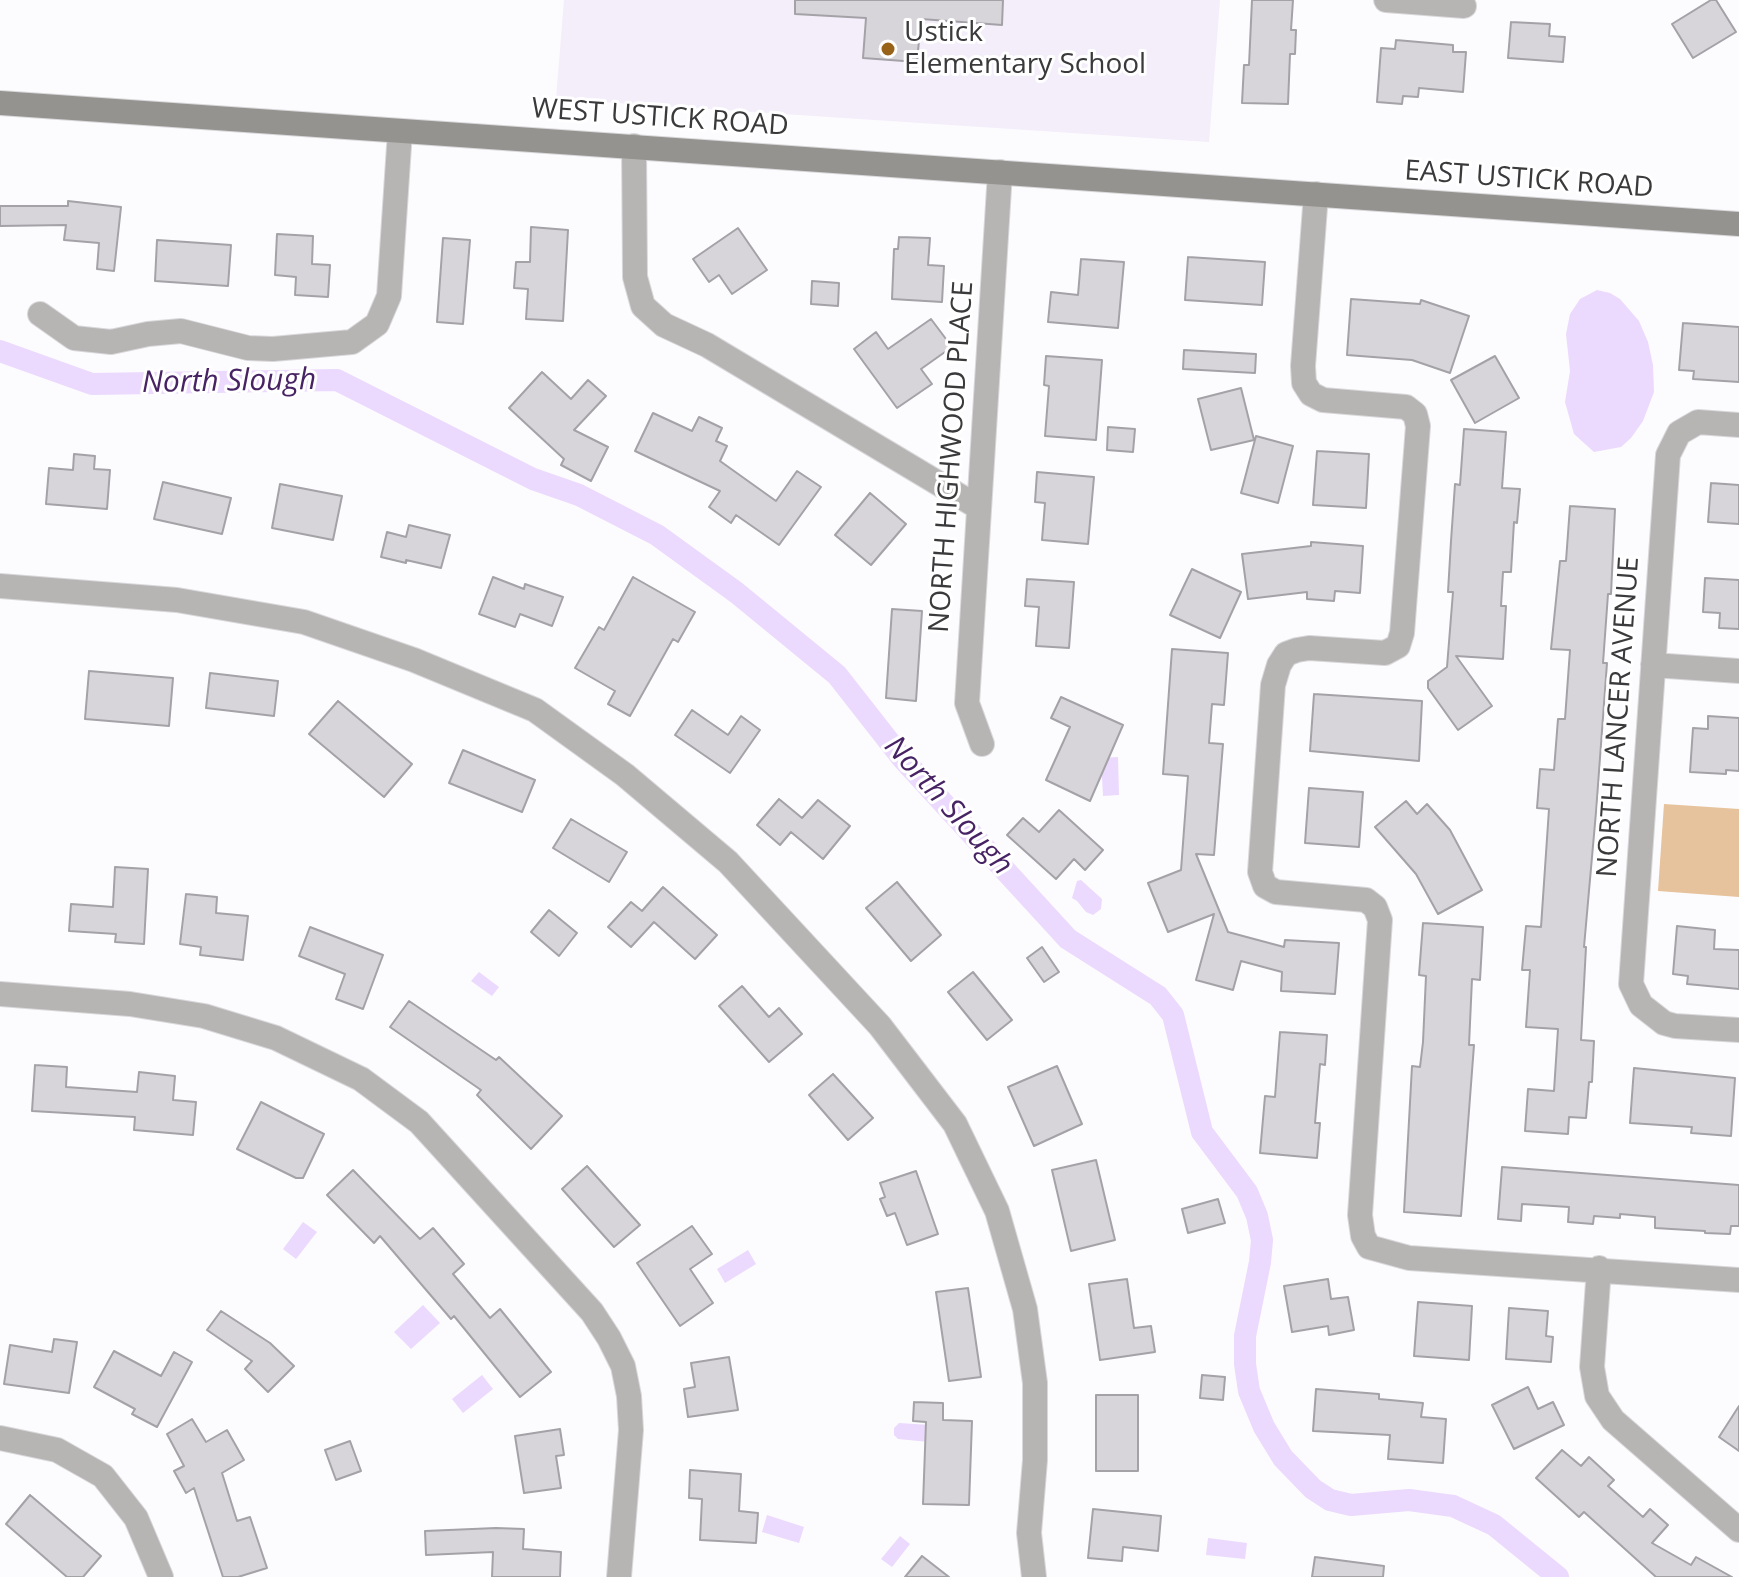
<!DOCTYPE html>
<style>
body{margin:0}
canvas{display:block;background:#fcfbfe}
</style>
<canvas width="1739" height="1577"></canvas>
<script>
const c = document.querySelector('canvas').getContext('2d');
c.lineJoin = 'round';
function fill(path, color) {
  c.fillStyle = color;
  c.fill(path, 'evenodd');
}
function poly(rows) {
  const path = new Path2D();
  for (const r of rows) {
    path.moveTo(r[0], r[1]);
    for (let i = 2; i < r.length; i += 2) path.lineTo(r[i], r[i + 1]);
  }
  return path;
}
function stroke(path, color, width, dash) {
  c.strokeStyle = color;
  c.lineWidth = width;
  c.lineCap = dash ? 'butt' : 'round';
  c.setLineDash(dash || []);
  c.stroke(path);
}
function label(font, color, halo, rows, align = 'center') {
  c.font = font + ' "Open Sans",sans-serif';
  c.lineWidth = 6;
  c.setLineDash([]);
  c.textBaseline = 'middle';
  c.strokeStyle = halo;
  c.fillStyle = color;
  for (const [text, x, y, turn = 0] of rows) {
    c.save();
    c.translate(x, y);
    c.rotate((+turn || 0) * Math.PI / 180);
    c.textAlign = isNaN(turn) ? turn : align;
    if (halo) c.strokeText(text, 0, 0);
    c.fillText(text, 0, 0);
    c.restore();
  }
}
fill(poly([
 [564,0,1220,0,1209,142,556,99]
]), '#f4eefb');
fill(poly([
 [1664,804,1739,809,1739,897,1658,891]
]), '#e6c39c');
fill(poly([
 [1597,290,1610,293,1620,299,1639,321,1648,342,1653,365,1654,392,1643,421,1631,438,1621,447,1594,452,1574,434,1565,402,1570,371,1566,334,1570,314,1580,299],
 [1118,757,1119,795,1103,796,1101,758],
 [1081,880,1102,899,1101,909,1093,915,1086,912,1077,901,1072,898,1077,881],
 [479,972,499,987,492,996,471,981],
 [303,1222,317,1232,296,1259,283,1249],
 [748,1250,756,1264,725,1283,717,1269],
 [423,1305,440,1323,411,1349,394,1332],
 [482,1375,493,1389,463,1413,452,1399],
 [899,1423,930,1425,929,1442,898,1439,894,1435,894,1428],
 [767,1515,804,1527,799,1543,762,1532],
 [900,1536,910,1544,892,1567,881,1559],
 [1208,1538,1247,1543,1245,1559,1206,1555]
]), '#ebdafd');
stroke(poly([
 [0,351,92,384,337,380,533,479,579,495,657,535,737,593,837,675,902,758,1068,939,1158,996,1173,1015,1202,1132,1247,1192,1257,1216,1262,1240,1260,1262,1245,1336,1245,1364,1249,1391,1264,1427,1283,1458,1313,1489,1330,1500,1351,1505,1409,1500,1453,1506,1494,1525,1558,1577]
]), '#ebdafd', 22);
const building = poly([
 [795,0,1003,0,1002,25,921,19,917,62,863,58,866,18,795,14,795,0],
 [1252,0,1293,0,1291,30,1296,30,1295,54,1290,54,1288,104,1242,103,1244,65,1249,65,1252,0],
 [1711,0,1716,0,1736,32,1693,58,1672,24,1711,0],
 [1511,22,1550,24,1549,36,1565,37,1563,62,1508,58,1511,22],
 [1396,40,1453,45,1453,52,1466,52,1463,92,1419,88,1418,97,1403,96,1402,104,1377,102,1381,48,1395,49,1396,40],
 [68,201,121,207,114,271,97,269,99,243,64,240,66,225,0,226,0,206,68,206,68,201],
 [531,227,568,230,563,321,526,319,528,289,514,288,516,262,530,262,531,227],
 [738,228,767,270,732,294,719,275,709,282,693,259,738,228],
 [277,234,313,236,312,264,330,265,328,297,295,295,296,277,275,275,277,234],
 [899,237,930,238,928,265,944,266,942,302,892,299,894,249,898,249,899,237],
 [443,238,470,240,463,324,437,322,443,238],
 [157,240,231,245,228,286,155,281,157,240],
 [1188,257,1265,262,1262,305,1185,300,1188,257],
 [1081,259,1124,262,1118,328,1048,322,1051,292,1078,295,1081,259],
 [812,281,839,283,838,306,811,304,812,281],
 [1351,299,1420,304,1421,300,1469,316,1450,373,1412,360,1347,355,1351,299],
 [931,319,952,347,921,369,932,384,897,408,854,349,876,332,888,349,931,319],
 [1683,323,1739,327,1739,382,1693,379,1694,371,1679,370,1683,323],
 [1184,350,1256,354,1255,373,1183,369,1184,350],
 [1046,356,1102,360,1096,440,1045,436,1049,386,1044,385,1046,356],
 [1495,356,1519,398,1475,423,1451,380,1495,356],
 [542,372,571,399,588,380,606,396,574,430,608,447,591,481,561,465,564,459,509,408,542,372],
 [1241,388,1254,440,1211,450,1198,399,1241,388],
 [653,413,692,431,699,417,722,428,716,441,727,446,720,461,776,501,797,471,821,487,779,545,736,515,731,523,709,507,720,491,635,451,653,413],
 [1108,427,1135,429,1133,452,1107,450,1108,427],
 [1464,429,1506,432,1502,488,1520,489,1517,523,1514,522,1511,572,1503,572,1501,606,1506,606,1503,659,1456,656,1492,706,1458,730,1428,688,1428,681,1447,667,1453,592,1448,592,1451,541,1455,484,1460,485,1464,429],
 [1256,436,1293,446,1278,503,1241,493,1256,436],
 [1317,451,1369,454,1366,508,1313,505,1317,451],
 [74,454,95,456,94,469,110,470,107,509,46,504,49,468,73,470,74,454],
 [1037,472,1094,477,1088,544,1042,540,1045,503,1035,502,1037,472],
 [163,482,231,498,222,534,154,519,163,482],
 [1711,483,1739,485,1739,524,1708,522,1711,483],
 [280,484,342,496,333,540,272,528,280,484],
 [870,493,906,524,871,565,835,535,870,493],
 [1570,506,1615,509,1611,594,1608,594,1603,663,1607,663,1596,812,1584,947,1586,947,1581,1040,1594,1041,1592,1082,1589,1082,1586,1118,1569,1117,1568,1134,1525,1131,1528,1089,1554,1091,1558,1029,1526,1027,1530,970,1522,970,1526,926,1541,927,1549,809,1537,808,1540,769,1554,770,1558,719,1565,719,1570,650,1551,649,1560,561,1566,561,1570,506],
 [409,525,450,535,441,568,406,560,406,563,381,557,387,532,406,537,409,525],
 [1311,542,1363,546,1360,593,1335,591,1334,601,1307,599,1307,592,1248,599,1242,554,1311,546,1311,542],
 [1192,569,1241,592,1220,638,1170,615,1192,569],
 [493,577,524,589,525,584,563,597,552,626,520,614,515,627,479,614,493,577],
 [633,577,695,612,678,642,673,639,630,716,608,704,615,691,575,668,599,627,604,630,633,577],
 [1705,578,1739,580,1739,629,1719,628,1720,613,1703,612,1705,578],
 [1027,579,1074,582,1069,648,1036,646,1039,607,1025,606,1027,579],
 [892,609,922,611,916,701,886,698,892,609],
 [1172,649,1228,653,1224,705,1212,704,1209,743,1223,744,1214,855,1196,854,1228,932,1284,947,1285,940,1339,943,1335,994,1281,991,1282,972,1241,961,1233,990,1196,980,1214,914,1168,932,1148,883,1181,870,1188,776,1163,774,1172,649],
 [89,671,173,678,169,726,85,719,89,671],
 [210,673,278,681,274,716,206,708,210,673],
 [1314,694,1422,701,1419,761,1310,751,1314,694],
 [1061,697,1123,725,1090,801,1046,780,1070,727,1051,718,1061,697],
 [338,701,412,764,384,797,309,734,338,701],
 [692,710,728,735,741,716,760,730,730,773,675,735,692,710],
 [1708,716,1739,718,1739,771,1726,770,1726,774,1690,772,1693,728,1708,729,1708,716],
 [463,750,535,780,522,812,449,783,463,750],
 [1309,788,1363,792,1359,847,1305,843,1309,788],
 [779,799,802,818,818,800,850,826,823,859,791,832,780,845,757,825,779,799],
 [1406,801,1417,814,1427,804,1450,830,1482,890,1438,914,1416,874,1375,827,1406,801],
 [1059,810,1103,850,1085,870,1074,859,1056,879,1007,835,1023,818,1039,832,1059,810],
 [571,819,627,852,609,882,553,848,571,819],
 [115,867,148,869,144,944,115,942,116,934,69,931,71,904,113,907,115,867],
 [897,882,941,935,911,961,866,908,897,882],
 [663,887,717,935,695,959,654,922,631,947,608,927,631,902,642,911,663,887],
 [186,894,217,897,216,913,248,916,243,960,200,955,201,947,180,944,186,894],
 [549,910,577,933,559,956,531,932,549,910],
 [1423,923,1483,927,1480,980,1472,979,1469,1045,1474,1045,1461,1216,1404,1212,1412,1066,1420,1067,1423,1042,1426,976,1419,975,1423,923],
 [1677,926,1715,930,1714,949,1739,950,1739,989,1687,984,1688,976,1673,974,1677,926],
 [310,927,383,955,363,1009,336,999,345,974,299,956,310,927],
 [1042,947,1059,972,1044,982,1027,958,1042,947],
 [973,972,1012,1020,987,1040,948,992,973,972],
 [742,986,769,1017,779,1008,802,1034,769,1062,719,1006,742,986],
 [409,1001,496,1060,499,1057,562,1116,531,1149,477,1095,481,1090,390,1027,409,1001],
 [1280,1032,1327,1035,1325,1065,1320,1064,1315,1123,1320,1123,1317,1158,1260,1153,1265,1096,1275,1097,1280,1032],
 [35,1065,67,1067,66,1087,137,1092,139,1072,175,1076,173,1100,196,1102,193,1135,134,1130,135,1117,32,1111,35,1065],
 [1057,1066,1082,1124,1034,1146,1008,1087,1057,1066],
 [1634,1068,1735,1078,1731,1136,1691,1133,1692,1127,1630,1123,1634,1068],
 [833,1074,873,1118,848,1140,809,1095,833,1074],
 [261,1102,324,1134,303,1178,296,1178,237,1149,261,1102],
 [1096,1160,1115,1240,1071,1251,1052,1170,1096,1160],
 [587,1166,640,1225,614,1247,562,1189,587,1166],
 [1502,1167,1739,1185,1739,1226,1731,1226,1730,1234,1705,1233,1705,1231,1655,1228,1655,1217,1620,1214,1620,1218,1594,1216,1593,1224,1568,1222,1569,1207,1522,1204,1521,1221,1498,1219,1502,1167],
 [353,1170,420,1239,433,1228,464,1264,453,1274,490,1318,500,1309,551,1372,520,1397,454,1316,451,1319,380,1236,374,1243,327,1195,353,1170],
 [916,1171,938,1234,907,1245,895,1213,887,1216,880,1199,885,1197,880,1183,916,1171],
 [1218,1199,1225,1223,1188,1233,1182,1209,1218,1199],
 [692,1226,712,1254,690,1269,713,1303,680,1326,637,1263,692,1226],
 [1127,1279,1134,1328,1151,1326,1155,1352,1100,1360,1089,1284,1127,1279],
 [1328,1279,1331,1299,1348,1297,1354,1330,1329,1335,1328,1326,1292,1332,1284,1286,1328,1279],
 [968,1288,981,1377,949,1381,936,1292,968,1288],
 [1418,1302,1472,1306,1469,1360,1414,1356,1418,1302],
 [1509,1308,1548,1311,1546,1336,1553,1337,1551,1362,1506,1359,1509,1308],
 [221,1311,270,1343,294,1366,268,1392,245,1369,252,1361,207,1330,221,1311],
 [54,1339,77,1342,69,1393,4,1384,10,1345,52,1352,54,1339],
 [114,1351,161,1376,174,1352,192,1362,157,1427,132,1414,135,1409,94,1387,114,1351],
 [729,1357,738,1410,688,1417,684,1389,695,1387,691,1363,729,1357],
 [1202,1375,1225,1377,1223,1400,1200,1398,1202,1375],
 [1528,1387,1538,1409,1553,1402,1564,1425,1514,1449,1492,1405,1528,1387],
 [1316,1389,1379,1394,1379,1399,1423,1403,1421,1417,1446,1419,1443,1463,1388,1459,1390,1435,1313,1431,1316,1389],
 [1096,1395,1138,1395,1138,1471,1096,1471,1096,1395],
 [914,1402,943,1403,943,1420,972,1421,969,1505,923,1504,926,1422,913,1421,914,1402],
 [1739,1406,1739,1451,1719,1437,1739,1406],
 [192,1419,206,1442,227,1430,244,1460,222,1473,237,1521,250,1517,267,1568,238,1577,223,1577,194,1488,186,1493,174,1471,184,1466,167,1434,192,1419],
 [560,1429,564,1455,556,1456,561,1488,524,1493,515,1436,560,1429],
 [350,1441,361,1471,336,1480,325,1450,350,1441],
 [1562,1450,1581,1466,1589,1457,1614,1480,1608,1486,1643,1517,1650,1509,1668,1525,1652,1543,1691,1565,1696,1557,1732,1577,1656,1577,1584,1512,1579,1517,1536,1478,1562,1450],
 [690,1470,741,1474,739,1511,758,1513,756,1543,700,1540,702,1499,689,1498,690,1470],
 [30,1495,101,1556,83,1577,67,1577,6,1524,30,1495],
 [1093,1509,1161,1516,1158,1551,1123,1547,1122,1561,1088,1558,1093,1509],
 [496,1528,524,1529,523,1549,561,1552,560,1577,492,1577,493,1552,426,1555,425,1531,496,1528],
 [922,1556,949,1577,905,1577,922,1556],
 [1315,1557,1384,1566,1383,1577,1312,1577,1315,1557]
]);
fill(building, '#d7d5da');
stroke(building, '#a4a2a7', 2);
const street = poly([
 [1386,0,1464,6],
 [634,146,635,277,643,306,664,325,707,345,978,507],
 [1316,194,1303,366,1304,383,1311,394,1323,400,1406,407,1415,414,1418,426,1402,633,1398,646,1385,653,1309,648,1297,650,1286,654,1279,665,1273,685,1260,872,1265,886,1276,892,1366,900,1375,907,1380,920,1360,1215,1363,1236,1369,1247,1409,1258,1739,1280],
 [40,314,74,338,111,342,148,334,181,331,248,348,273,349,352,342,377,324,389,296,400,131],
 [1739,425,1698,422,1679,433,1668,455,1631,984,1641,1005,1664,1023,1675,1026,1739,1030],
 [0,586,177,600,304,622,414,660,535,710,625,775,728,862,880,1026,955,1124,997,1211,1025,1309,1035,1383,1035,1460,1029,1533,1034,1577],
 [1653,665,1739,671],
 [982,744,967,703,1000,172],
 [0,994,130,1004,204,1016,276,1038,361,1079,419,1122,592,1312,609,1338,623,1366,629,1396,631,1430,619,1577],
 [1599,1268,1592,1367,1597,1396,1613,1420,1739,1530],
 [0,1438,57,1450,103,1476,136,1518,161,1577]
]);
const secondary = poly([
 [0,103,1739,224]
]);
stroke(street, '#d9d8db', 26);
stroke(secondary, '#d9d8db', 26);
stroke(street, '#b7b5b3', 24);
stroke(secondary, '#95938f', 24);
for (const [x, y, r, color] of [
 [888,49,8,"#986319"]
]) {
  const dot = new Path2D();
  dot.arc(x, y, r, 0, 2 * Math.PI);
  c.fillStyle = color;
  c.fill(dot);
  stroke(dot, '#fff', 3);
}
label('28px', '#3a393b', '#fff', [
 ["Ustick",904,33],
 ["Elementary School",904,65]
], 'left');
label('28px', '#3a393b', '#fff', [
 ["WEST USTICK ROAD",660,118,4],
 ["EAST USTICK ROAD",1529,180,4],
 ["NORTH HIGHWOOD PLACE",952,457,-86],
 ["NORTH LANCER AVENUE",1619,717,-86]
]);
label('italic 30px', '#472364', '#fff', [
 ["North Slough",229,382,-1],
 ["North Slough",948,806,48]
]);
</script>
